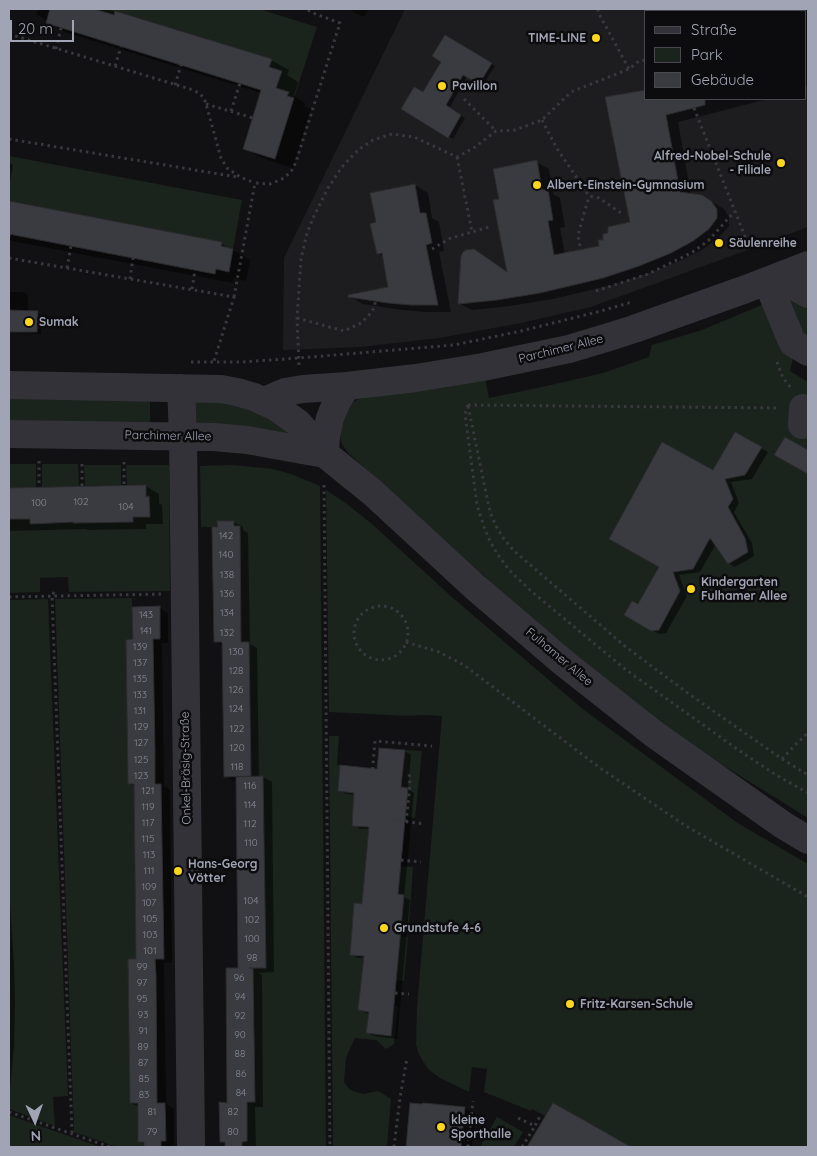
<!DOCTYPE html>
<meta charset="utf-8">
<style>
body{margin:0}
#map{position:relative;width:817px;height:1156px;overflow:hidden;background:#111113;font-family:Quicksand,sans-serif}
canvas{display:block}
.frame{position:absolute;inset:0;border:10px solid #a1a4b4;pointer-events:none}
.legend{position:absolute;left:644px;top:10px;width:162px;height:90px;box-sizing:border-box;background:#0c0c0e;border:1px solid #484950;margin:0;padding:6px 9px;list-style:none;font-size:15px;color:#a1a4b4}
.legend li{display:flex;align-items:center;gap:10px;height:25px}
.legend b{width:25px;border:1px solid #484950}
.north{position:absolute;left:10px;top:1096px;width:50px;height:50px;-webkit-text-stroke:4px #0c0c0e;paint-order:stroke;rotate:177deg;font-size:14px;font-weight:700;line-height:20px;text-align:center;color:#a1a4b4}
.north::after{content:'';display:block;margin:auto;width:18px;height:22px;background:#a1a4b4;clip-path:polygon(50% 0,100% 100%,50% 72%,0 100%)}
.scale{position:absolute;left:10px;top:20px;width:64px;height:22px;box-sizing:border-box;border:2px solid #a1a4b4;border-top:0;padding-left:6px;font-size:15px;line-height:18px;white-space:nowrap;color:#a1a4b4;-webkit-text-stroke:4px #0c0c0e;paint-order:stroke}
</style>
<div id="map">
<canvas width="817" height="1156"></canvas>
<div class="frame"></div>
<ul class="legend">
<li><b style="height:6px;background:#323238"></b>Straße</li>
<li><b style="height:14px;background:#1b231d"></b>Park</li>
<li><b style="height:14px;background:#3a3b40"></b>Gebäude</li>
</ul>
<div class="north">N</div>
<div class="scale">20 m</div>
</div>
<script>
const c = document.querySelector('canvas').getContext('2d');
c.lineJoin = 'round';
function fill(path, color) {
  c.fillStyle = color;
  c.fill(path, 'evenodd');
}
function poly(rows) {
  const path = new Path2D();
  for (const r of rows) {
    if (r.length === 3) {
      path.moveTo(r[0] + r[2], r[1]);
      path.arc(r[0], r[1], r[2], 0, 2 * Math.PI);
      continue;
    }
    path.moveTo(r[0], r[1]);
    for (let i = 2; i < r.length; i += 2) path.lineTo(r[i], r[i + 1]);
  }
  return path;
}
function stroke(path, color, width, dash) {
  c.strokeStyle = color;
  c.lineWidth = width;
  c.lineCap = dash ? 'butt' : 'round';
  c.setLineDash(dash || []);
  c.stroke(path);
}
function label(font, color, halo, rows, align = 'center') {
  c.font = font + ' Quicksand,sans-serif';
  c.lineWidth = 5;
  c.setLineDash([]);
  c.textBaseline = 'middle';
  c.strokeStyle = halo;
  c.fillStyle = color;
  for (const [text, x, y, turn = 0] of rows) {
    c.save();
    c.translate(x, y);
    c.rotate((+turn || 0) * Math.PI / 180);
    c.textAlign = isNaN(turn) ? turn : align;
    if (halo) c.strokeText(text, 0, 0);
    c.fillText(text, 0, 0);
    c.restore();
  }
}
fill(poly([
 [405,9,808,9,808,227,742,252,591,307,521,323,439,338,360,347,283,350,284,258],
 [646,11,806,11,806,99,646,99]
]), '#1d1d20');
fill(poly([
 [94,9,259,9,317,27,294,98,287,96,288,91,276,88,281,71,269,67,271,59,176,29,151,26,152,22,116,11,114,15],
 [9,156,242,200,233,249,221,246,222,242,61,211,37,211,37,206,9,201],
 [785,296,808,309,808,340,806,341],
 [764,304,794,354,790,371,808,382,808,818,671,733,555,640,348,453,342,444,340,437,339,428,349,405,357,400,365,397,485,378,489,398,542,387,603,373,649,357,652,345,702,330],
 [9,397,150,400,150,427,9,426],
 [215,400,255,409,294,434,196,428,194,401],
 [9,464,36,464,36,487,9,488],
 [42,464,78,464,79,486,42,487],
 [84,465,121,465,121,485,85,486],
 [126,465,169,465,170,591,69,592,68,577,40,578,40,592,9,593,9,519,30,519,30,524,39,524,48,523,48,518,73,518,73,523,90,523,116,517,116,523,133,522,133,517,150,516,149,497,146,497,146,485,127,485],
 [233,465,273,469,291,474,320,486,326,1147,242,1147,242,1142,247,1141,247,1102,255,1102,253,968,266,968,263,776,251,776,249,642,241,642,240,527,234,526,234,521,218,521,218,527,201,527,200,466],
 [326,490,347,504,372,524,453,598,584,710,739,824,808,864,808,1147,631,1147,553,1103,545,1116,532,1109,531,1111,484,1092,487,1069,472,1067,469,1092,440,1078,429,1070,423,1061,419,1054,416,1045,417,1007,442,716,427,715,407,716,329,712],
 [132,598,133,639,126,640,128,784,134,784,136,959,128,960,130,1103,138,1103,138,1142,144,1142,144,1147,117,1147,74,1132,55,599],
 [48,599,68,1096,53,1097,55,1126,9,1109,9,600],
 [329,736,339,736,337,765,340,765,338,791,365,794,354,802,352,825,371,827,367,845,365,872,364,904,354,903,350,954,366,956,369,1012,366,1033,390,1036,393,1006,398,1006,394,1044,386,1049,376,1040,355,1038,346,1058,344,1082,350,1090,363,1094,378,1091,391,1099,387,1147,333,1147],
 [405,750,422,751,415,818,405,817,408,788,402,787],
 [400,866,413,867,409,925,401,925,398,894],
 [400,936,408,937,404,981,396,980],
 [9,1115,40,1126,101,1147,9,1147],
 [497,1117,523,1132,514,1147,480,1147]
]), '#1b231d');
fill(poly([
 [35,9,106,9,271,60,289,70,287,75,298,82,294,96,305,103,304,106,311,109,293,168,262,158,244,148,261,93,65,32,47,22,48,21,36,14,38,10],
 [348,9,369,9,364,17],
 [695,9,725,9,727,11,693,11],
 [748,9,808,9,808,86,806,86,806,11,748,11],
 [445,36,495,66,483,85,467,76,449,109,465,118,453,139,402,109,424,94,442,61],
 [646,99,768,99,678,122,691,195,701,196,724,209,729,217,729,226,721,235,705,248,684,259,652,272,616,284,553,299,510,306,472,310,459,303,487,258,508,273,500,200,536,162,549,169,553,194,560,198,565,227,560,228,565,254,601,247,605,241,631,223],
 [9,162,13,165,9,187],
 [415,185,428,193,432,218,439,222,444,251,439,252,451,312,425,312,402,310,363,304,349,296,389,288,384,257,378,253,377,223],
 [9,202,222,244,250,260,246,281,234,278,233,283,12,241,9,239],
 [9,292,24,292,28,295,28,312,37,312,41,314,41,334,9,333],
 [735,434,768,452,752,479,731,482,739,503,734,512,752,543,754,556,735,567,728,563,716,544,700,572,679,575,687,596,666,633,659,634,626,615,639,606],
 [146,486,159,494,159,503,162,505,163,524,146,524,146,529,88,530,86,529,9,531,9,489],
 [219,522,234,522,243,527,243,530,248,533,250,644,257,648,259,777,263,777,272,782,274,972,258,973,262,975,263,1107,255,1107,256,1146,250,1146,250,1147,227,1147,226,1144,221,1141,228,1104,240,969,237,781,234,781,225,776,223,646,215,642],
 [159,608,168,613,168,643,162,643,164,786,170,790,172,963,164,963,166,1104,174,1109,174,1145,169,1146,169,1147,145,1147,145,1145,140,1141,139,1107,131,1103,138,961,135,787,129,783,134,640],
 [404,751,411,755,408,789,414,793,404,897,410,900,397,1039,374,1036,367,1033,370,1014,366,1013,359,1009,365,958,358,958,351,954,363,905,370,829,360,829,353,825,355,795,346,794,339,790,379,770],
 [9,888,14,963,15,1003,14,1047,9,1100],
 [411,1104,464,1108,476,1114,472,1147,407,1147],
 [553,1104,628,1147,528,1147]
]), '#0007');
const building = poly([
 [50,9,94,9,114,15,115,11,272,59,269,67,282,71,276,88,289,92,287,96,294,98,275,159,243,149,261,90,46,23,50,9],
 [445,35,492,63,479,84,463,75,446,105,461,115,448,138,401,109,414,87,423,92,441,62,432,56,445,35],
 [646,90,646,99,705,99,705,105,666,115,680,192,702,195,711,201,717,209,717,218,709,229,693,241,671,253,639,266,603,278,540,293,497,300,458,304,461,256,463,252,466,250,474,249,507,272,493,200,499,199,493,169,537,160,542,190,548,189,553,220,548,221,554,255,599,246,598,240,603,240,603,234,608,233,608,227,630,222,605,97,646,90],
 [415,184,420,213,426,213,432,243,426,245,438,305,411,305,388,303,348,297,348,295,388,287,382,253,377,254,370,224,376,222,370,193,415,184],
 [9,201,222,242,221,246,233,249,229,272,216,269,215,274,9,234,9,201],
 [9,310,38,311,37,332,9,332,9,310],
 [735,432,762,447,745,475,725,479,733,499,728,507,745,538,748,552,728,564,710,538,693,569,673,572,680,591,659,630,651,631,624,615,632,601,638,604,659,567,609,539,662,442,713,470,735,432],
 [785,437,808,450,808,474,774,455,785,437],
 [146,485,146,497,149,496,150,517,133,517,133,522,73,523,73,522,30,524,30,519,9,519,9,488,146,485],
 [217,521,234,521,234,526,240,526,241,642,249,642,251,776,224,777,222,642,214,642,212,527,218,527,217,521],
 [160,606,160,639,153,639,155,751,155,784,161,784,164,959,155,959,156,975,157,1103,165,1103,166,1141,161,1141,161,1147,144,1147,144,1142,138,1142,138,1103,130,1103,128,959,136,959,134,784,128,784,126,640,133,639,132,607,160,606],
 [379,748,405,750,401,787,408,788,398,894,404,895,391,1036,366,1033,369,1012,358,1010,364,956,350,955,354,903,362,904,369,827,352,826,354,793,338,791,340,765,377,769,379,748],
 [263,776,266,968,249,968,253,968,255,1102,247,1102,247,1141,242,1142,242,1147,225,1147,225,1142,220,1142,219,1102,227,1103,226,968,238,968,236,777,263,776],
 [410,1103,422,1104,423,1103,465,1107,461,1147,406,1147,410,1103],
 [553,1103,580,1118,631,1147,527,1147,553,1103]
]);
fill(building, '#3a3b40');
stroke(building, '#2c2b2f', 1);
stroke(poly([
 [598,9,598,12,629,69],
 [679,9,680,11],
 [9,34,190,89,199,93,204,98,206,104,221,158,227,168,240,177,255,183],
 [56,49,61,28],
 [115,66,121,47],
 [175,85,181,65],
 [464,99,496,131],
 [206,104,253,118],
 [694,108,750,249],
 [231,111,240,83],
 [542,120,556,147,589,196,599,198,624,215],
 [9,139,237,177],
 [457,157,472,232,489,227],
 [9,237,9,234],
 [580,246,578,235,589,196],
 [432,249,451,238,472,232],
 [9,258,234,297,214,361],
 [67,268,71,246],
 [130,279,133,258],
 [192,289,195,270],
 [596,291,648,274,691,253,708,241,735,211],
 [234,297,255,183,270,184,282,179,291,172,296,162,340,23,313,13,306,9],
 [297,318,344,331,361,323,371,313,375,306,375,302],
 [191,362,242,362,299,358,454,345,521,331,601,311,632,302],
 [777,362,783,378,792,389],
 [299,365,297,318,301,259,307,233,313,218,328,188,342,167,358,150,373,140,392,134,414,137,457,157,475,147,496,131,515,130,542,120,571,92,629,69,639,61,646,60],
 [468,405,465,414,477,505,484,527,489,539,496,552,509,570,531,591,625,669,737,749,776,775,808,793],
 [468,405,780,408],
 [468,406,490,512,496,526,504,539,514,551,626,647,689,694,782,759,808,775],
 [39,461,39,487],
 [124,462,124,485],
 [324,485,330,1147],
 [82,486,82,461],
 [54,592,52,596,72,1134],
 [9,597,161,594],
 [381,633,27],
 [406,642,439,652,464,665,600,768,686,826,808,897],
 [782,759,796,744,808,733],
 [372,776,375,741,432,746],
 [393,820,425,824],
 [406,822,410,785,409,771],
 [401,860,421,862],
 [401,931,415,932],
 [395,993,409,994],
 [9,1112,110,1147],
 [518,1118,535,1126,541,1114],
 [394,1147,400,1098,407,1058],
 [468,1147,473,1101],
 [522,1147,535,1126]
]), '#38393f', 3, [2.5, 4]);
stroke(poly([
 [778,277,808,294],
 [767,281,791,339,793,343,808,352],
 [9,385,221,389,237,392,254,397,276,407,298,423,325,454,372,492,475,587,564,663,654,734,783,825,808,840],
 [181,388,183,436,191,1147],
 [264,401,285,392,303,389,347,386,416,378,483,367,569,349,609,337,634,329,746,289,808,265],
 [802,425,803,408],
 [9,434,214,437,247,440,325,454],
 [325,454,326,436,330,418,337,401,347,386]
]), '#323238', 28);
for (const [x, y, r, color] of [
 [596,38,5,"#fdd71f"],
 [442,86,5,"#fdd71f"],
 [781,163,5,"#fdd71f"],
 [537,185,5,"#fdd71f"],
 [719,243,5,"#fdd71f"],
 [29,322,5,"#fdd71f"],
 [691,589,5,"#fdd71f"],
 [178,871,5,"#fdd71f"],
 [384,928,5,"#fdd71f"],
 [570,1004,5,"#fdd71f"],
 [441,1127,5,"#fdd71f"]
]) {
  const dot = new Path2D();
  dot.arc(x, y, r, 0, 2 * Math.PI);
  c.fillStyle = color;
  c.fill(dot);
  stroke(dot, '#0c0c0e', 2);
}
label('10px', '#878a97', null, [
 ["102",81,502],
 ["100",39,503],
 ["104",126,507],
 ["142",226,536],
 ["140",226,555],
 ["138",227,575],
 ["136",227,594],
 ["134",227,613],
 ["143",146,615],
 ["141",146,631],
 ["132",227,633],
 ["139",140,647],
 ["130",236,652],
 ["137",140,663],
 ["128",236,671],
 ["135",140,679],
 ["126",236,690],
 ["133",140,695],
 ["124",236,709],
 ["131",140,711],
 ["129",141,727],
 ["122",237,729],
 ["127",141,743],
 ["120",237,748],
 ["125",141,760],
 ["118",237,767],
 ["123",141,776],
 ["116",250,786],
 ["121",148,791],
 ["114",250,805],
 ["119",148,807],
 ["117",148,823],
 ["112",250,824],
 ["115",148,839],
 ["110",251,843],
 ["113",149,855],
 ["111",149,871],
 ["109",149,887],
 ["104",251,901],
 ["107",149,903],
 ["105",150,919],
 ["102",252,920],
 ["103",150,935],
 ["100",252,939],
 ["101",150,951],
 ["98",252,958],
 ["99",142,967],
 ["96",239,978],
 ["97",142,983],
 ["94",240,997],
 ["95",142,999],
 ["93",143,1015],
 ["92",240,1016],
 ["91",143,1031],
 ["90",240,1035],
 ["89",143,1047],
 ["88",240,1054],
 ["87",143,1063],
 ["86",241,1074],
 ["85",144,1079],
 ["84",241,1093],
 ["83",144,1095],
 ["81",152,1112],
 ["82",233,1112],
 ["79",152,1132],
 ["80",233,1132]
]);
label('bold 12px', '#a1a4b4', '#0c0c0e', [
 ["TIME-LINE",586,38,"right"],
 ["Pavillon",452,86],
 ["Alfred-Nobel-Schule",771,156,"right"],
 ["- Filiale",771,170,"right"],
 ["Albert-Einstein-Gymnasium",547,185],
 ["Säulenreihe",729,243],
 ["Sumak",39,322],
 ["Kindergarten",701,582],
 ["Fulhamer Allee",701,596],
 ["Hans-Georg",188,864],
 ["Vötter",188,878],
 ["Grundstufe 4-6",394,928],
 ["Fritz-Karsen-Schule",580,1004],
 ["kleine",451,1120],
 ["Sporthalle",451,1134]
], 'left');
label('12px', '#a1a4b4', '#0c0c0e', [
 ["Parchimer Allee",561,349,-14],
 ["Parchimer Allee",168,436,1],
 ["Fulhamer Allee",559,657,40],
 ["Onkel-Bräsig-Straße",186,768,-91]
]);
</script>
